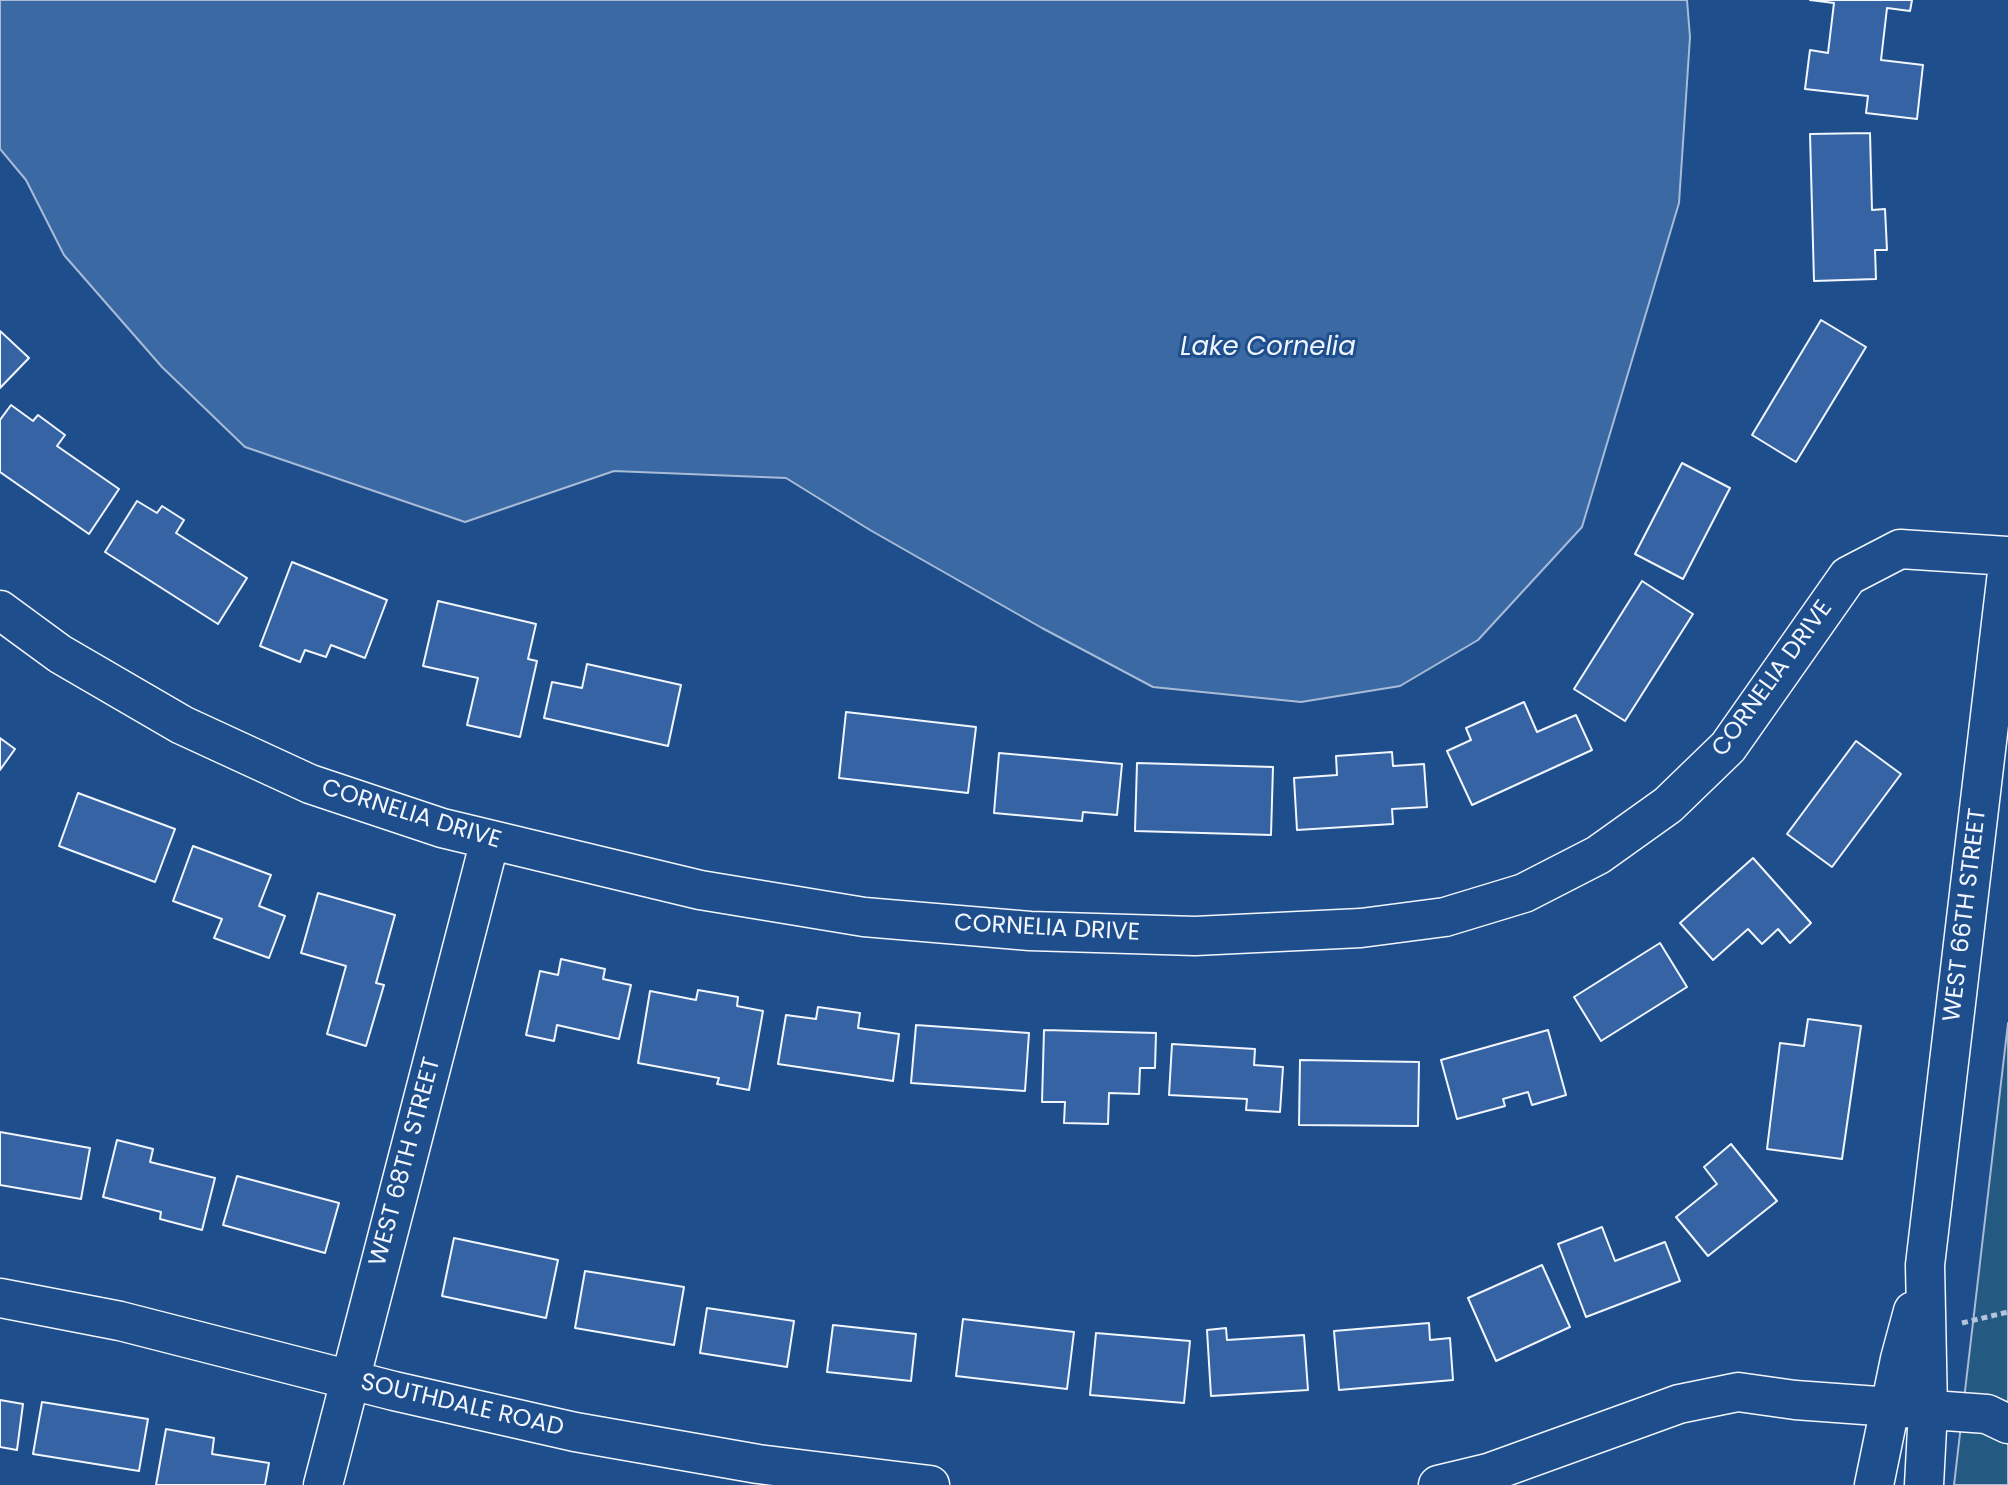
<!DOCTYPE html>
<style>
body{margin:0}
canvas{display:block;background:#1f4e8c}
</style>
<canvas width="2008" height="1485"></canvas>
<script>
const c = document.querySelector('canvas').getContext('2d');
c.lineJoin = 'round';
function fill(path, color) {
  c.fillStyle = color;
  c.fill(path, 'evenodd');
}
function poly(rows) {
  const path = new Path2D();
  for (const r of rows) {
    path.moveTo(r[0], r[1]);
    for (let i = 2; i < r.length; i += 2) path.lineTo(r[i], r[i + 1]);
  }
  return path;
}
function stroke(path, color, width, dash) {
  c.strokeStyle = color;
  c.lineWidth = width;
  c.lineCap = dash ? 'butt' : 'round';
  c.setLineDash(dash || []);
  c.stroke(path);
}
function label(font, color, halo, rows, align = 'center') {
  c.font = font + ' Poppins,sans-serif';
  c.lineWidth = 6;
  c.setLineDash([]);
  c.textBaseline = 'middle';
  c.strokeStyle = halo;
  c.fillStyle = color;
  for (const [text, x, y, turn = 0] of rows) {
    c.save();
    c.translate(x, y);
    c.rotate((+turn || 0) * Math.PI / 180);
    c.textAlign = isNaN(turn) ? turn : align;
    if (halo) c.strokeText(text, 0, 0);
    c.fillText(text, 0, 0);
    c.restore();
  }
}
const green = poly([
 [2008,1023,2008,1485,1954,1485,2008,1023]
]);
fill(green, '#245a82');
stroke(green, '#a8bbd7', 2);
const water = poly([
 [0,0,1687,0,1690,37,1679,203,1582,527,1478,640,1400,686,1301,702,1153,687,1042,628,870,530,786,478,614,471,465,522,245,447,162,367,64,255,26,180,0,149,0,0]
]);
fill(water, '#3b69a3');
stroke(water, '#a8bbd7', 2);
const building = poly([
 [1912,0,1910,11,1887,8,1881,60,1923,65,1917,119,1866,113,1868,96,1805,89,1810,50,1828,53,1834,3,1810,0,1912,0],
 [1870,133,1872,210,1885,209,1887,250,1875,250,1876,279,1814,281,1810,134,1870,133],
 [1821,320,1866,347,1796,462,1752,435,1821,320],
 [0,331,29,358,0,388,0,331],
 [11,405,33,421,38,415,65,435,57,446,119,489,89,534,0,472,0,420,11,405],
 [1682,463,1730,488,1683,579,1635,554,1682,463],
 [137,501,157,513,162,506,184,520,176,533,247,578,218,624,105,552,137,501],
 [292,562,387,600,365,658,331,645,326,657,305,650,300,662,260,646,292,562],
 [1642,581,1693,614,1625,721,1574,689,1642,581],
 [438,601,536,624,528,659,537,661,520,737,467,725,478,678,423,666,438,601],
 [587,664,681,685,668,746,544,718,552,682,582,688,587,664],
 [1524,702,1537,732,1576,715,1592,750,1472,805,1447,751,1471,740,1466,728,1524,702],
 [846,712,976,727,968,793,839,778,846,712],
 [0,738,15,749,0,770,0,738],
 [1856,741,1901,774,1832,867,1787,834,1856,741],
 [1392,752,1393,766,1424,764,1427,807,1392,809,1393,824,1297,830,1294,778,1337,775,1336,756,1392,752],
 [999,753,1122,764,1117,815,1083,812,1082,821,994,813,999,753],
 [1137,763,1273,767,1271,835,1135,831,1137,763],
 [78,793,175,829,155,882,59,846,78,793],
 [193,846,271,875,259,906,285,916,269,958,214,938,222,919,173,901,193,846],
 [1753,858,1811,923,1790,943,1778,929,1762,944,1748,929,1713,960,1680,923,1753,858],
 [318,893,395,915,376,983,384,985,366,1046,327,1034,346,966,301,953,318,893],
 [1660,943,1687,987,1601,1041,1574,997,1660,943],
 [561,959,605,969,603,979,631,985,619,1039,557,1025,554,1041,526,1035,540,971,558,975,561,959],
 [698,990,738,997,737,1006,763,1011,749,1090,717,1084,719,1078,638,1063,650,991,696,1000,698,990],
 [818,1007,860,1013,858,1028,899,1034,893,1081,778,1064,786,1015,816,1019,818,1007],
 [1808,1019,1861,1026,1842,1159,1767,1149,1780,1043,1804,1046,1808,1019],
 [916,1025,1029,1033,1025,1091,911,1083,916,1025],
 [1044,1030,1156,1033,1155,1068,1140,1068,1139,1094,1109,1093,1108,1124,1064,1123,1065,1102,1042,1102,1044,1030],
 [1548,1030,1566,1095,1532,1105,1528,1092,1503,1099,1505,1106,1457,1119,1441,1060,1548,1030],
 [1172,1044,1255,1049,1254,1065,1283,1067,1280,1112,1246,1110,1247,1099,1169,1095,1172,1044],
 [1300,1060,1419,1062,1418,1126,1299,1125,1300,1060],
 [0,1132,90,1148,81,1199,0,1185,0,1132],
 [117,1140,153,1149,150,1162,215,1178,202,1230,160,1219,161,1212,103,1197,117,1140],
 [1731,1144,1777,1201,1708,1256,1676,1217,1717,1184,1704,1167,1731,1144],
 [237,1176,339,1203,325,1253,223,1225,237,1176],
 [1602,1227,1615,1261,1665,1242,1680,1281,1586,1317,1558,1244,1602,1227],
 [454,1238,558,1260,546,1318,442,1296,454,1238],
 [1542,1265,1570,1327,1496,1361,1468,1298,1542,1265],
 [585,1271,684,1287,674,1345,575,1328,585,1271],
 [707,1308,794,1321,787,1367,700,1353,707,1308],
 [963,1319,1074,1332,1067,1389,956,1376,963,1319],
 [1429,1323,1430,1340,1450,1338,1453,1380,1339,1390,1334,1331,1429,1323],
 [833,1325,916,1334,911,1381,827,1372,833,1325],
 [1226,1328,1227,1340,1304,1335,1308,1390,1211,1396,1207,1330,1226,1328],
 [1096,1333,1190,1341,1184,1403,1090,1395,1096,1333],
 [0,1400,23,1404,17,1450,0,1447,0,1400],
 [42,1402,148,1419,139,1471,33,1454,42,1402],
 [166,1429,214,1438,212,1454,269,1463,265,1485,156,1485,166,1429]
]);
fill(building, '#3563a3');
stroke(building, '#f2f6ff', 2);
const minor = poly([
 [0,610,60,654,182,725,310,784,442,828,700,890,864,917,1030,931,1195,936,1361,928,1445,917,1524,893,1598,855,1668,805,1728,747,1848,576,1900,549,2008,556],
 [0,1298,120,1321,394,1391,575,1432,758,1464,930,1485],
 [323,1485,490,840],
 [1438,1485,1488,1473,1679,1404,1738,1392,1795,1400,1987,1414,2008,1424],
 [1874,1485,1900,1359,1913,1311],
 [1924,1485,1928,1410,1925,1265,2008,564]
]);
stroke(minor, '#f2f6ff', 41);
stroke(poly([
 [1962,1323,2008,1312]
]), '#b3c4dc', 5, [6, 4]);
stroke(minor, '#1f4e8c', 38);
label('24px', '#f2f6ff', '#1f4e8c', [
 ["CORNELIA DRIVE",1773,679,-54],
 ["CORNELIA DRIVE",411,815,17],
 ["WEST 66TH STREET",1966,915,-83],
 ["CORNELIA DRIVE",1047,929,3],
 ["WEST 68TH STREET",406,1162,-75],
 ["SOUTHDALE ROAD",462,1406,13]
]);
label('italic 26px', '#f2f6ff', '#1f4e8c', [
 ["Lake Cornelia",1268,348]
]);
</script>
